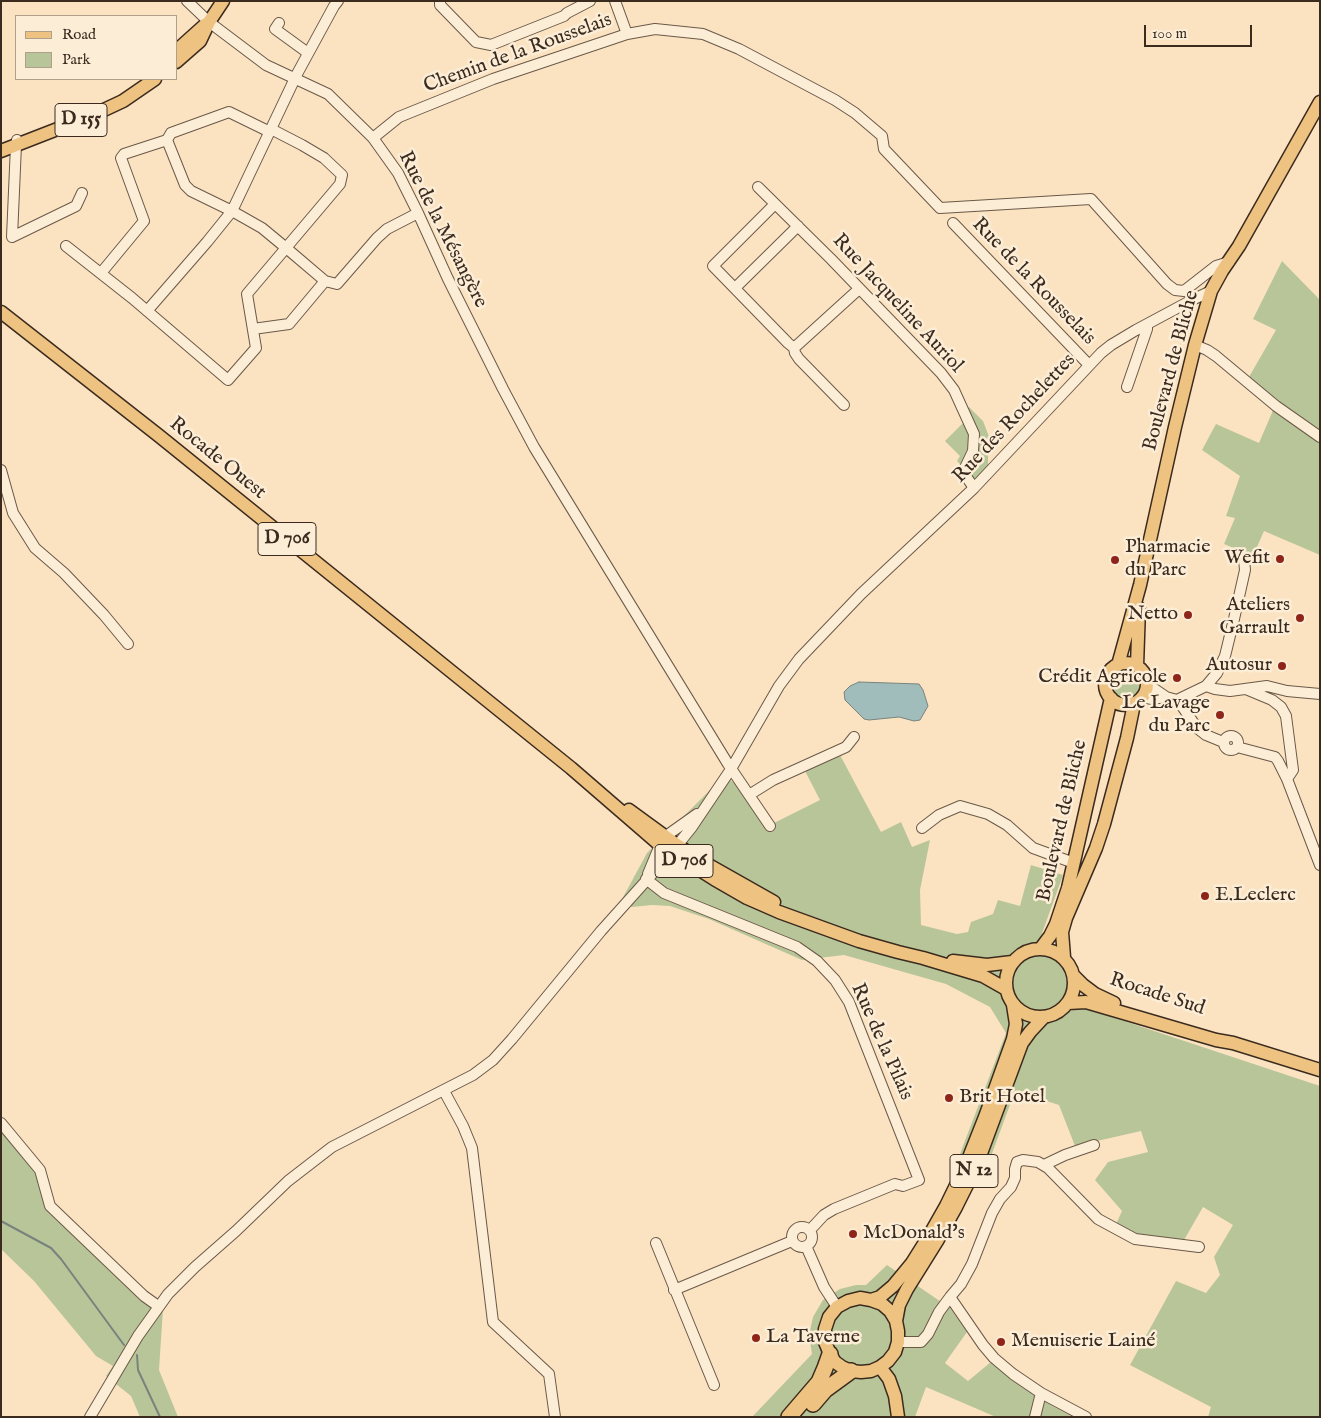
<!DOCTYPE html>
<meta charset="utf-8">
<style>
body{margin:0}
#map{position:relative;width:1321px;height:1418px;overflow:hidden;background:#fbe3c2;font-family:"IM FELL English",serif}
canvas{display:block}
.frame{position:absolute;inset:0;border:2px solid #3b2b1f;pointer-events:none}
.legend{position:absolute;left:15px;top:15px;width:162px;height:65px;box-sizing:border-box;background:#fcedd7;border:1px solid #af9f8d;margin:0;padding:6px 9px;list-style:none;font-size:15px;color:#3b2b1f}
.legend li{display:flex;align-items:center;gap:10px;height:25px}
.legend b{width:25px;border:1px solid #af9f8d}
.scale{position:absolute;left:1144px;top:25px;width:108px;height:22px;box-sizing:border-box;border:2px solid #3b2b1f;border-top:0;padding-left:6px;font-size:15px;line-height:18px;white-space:nowrap;color:#3b2b1f;-webkit-text-stroke:4px #fcedd7;paint-order:stroke}
</style>
<div id="map">
<canvas width="1321" height="1418"></canvas>
<div class="frame"></div>
<ul class="legend">
<li><b style="height:6px;background:#eec281"></b>Road</li>
<li><b style="height:14px;background:#b8c598"></b>Park</li>
</ul>
<div class="scale">100 m</div>
</div>
<script>
const c = document.querySelector('canvas').getContext('2d');
c.lineJoin = 'round';
function fill(path, color) {
  c.fillStyle = color;
  c.fill(path, 'evenodd');
}
function poly(rows) {
  const path = new Path2D();
  for (const r of rows) {
    if (r.length === 3) {
      path.moveTo(r[0] + r[2], r[1]);
      path.arc(r[0], r[1], r[2], 0, 2 * Math.PI);
      continue;
    }
    path.moveTo(r[0], r[1]);
    for (let i = 2; i < r.length; i += 2) path.lineTo(r[i], r[i + 1]);
  }
  return path;
}
function stroke(path, color, width, dash) {
  c.strokeStyle = color;
  c.lineWidth = width;
  c.lineCap = dash ? 'butt' : 'round';
  c.setLineDash(dash || []);
  c.stroke(path);
}
function label(font, color, halo, rows, align = 'center') {
  c.font = font + ' "IM FELL English",serif';
  c.lineWidth = 5;
  c.setLineDash([]);
  c.textBaseline = 'middle';
  c.strokeStyle = halo;
  c.fillStyle = color;
  for (const [text, x, y, turn = 0] of rows) {
    c.save();
    c.translate(x, y);
    c.rotate((+turn || 0) * Math.PI / 180);
    c.textAlign = isNaN(turn) ? turn : align;
    if (halo) c.strokeText(text, 0, 0);
    c.fillText(text, 0, 0);
    c.restore();
  }
}
fill(poly([
 [1282,261,1320,300,1320,555,1264,531,1253,556,1224,544,1235,518,1226,516,1240,476,1202,450,1216,424,1259,443,1277,401,1249,377,1276,330,1253,319],
 [969,407,983,421,990,439,988,452,988,465,976,478,974,478,968,472,972,460,967,409],
 [967,422,969,430,970,448,962,466,957,461,960,456,945,441,962,424],
 [1125,685,15],
 [840,755,881,832,901,822,912,847,930,840,920,890,921,925,957,934,968,932,971,922,993,914,998,900,1020,906,1031,865,1063,875,1041,936,1091,1010,1320,1086,1320,1417,1208,1417,1211,1407,1130,1365,1176,1281,1206,1293,1220,1275,1214,1257,1233,1225,1203,1207,1184,1240,1190,1250,1113,1231,1122,1211,1095,1180,1108,1162,1148,1152,1141,1131,1075,1146,1059,1105,1015,1091,990,1159,960,1154,1006,1033,990,1007,946,984,844,955,802,960,709,919,670,906,652,905,632,907,621,901,647,853,724,776,754,796,772,824,820,800,804,769],
 [1,1119,44,1171,53,1201,86,1236,163,1309,159,1370,178,1417,140,1417,131,1396,106,1376,113,1366,96,1356,34,1281,1,1249],
 [887,1265,950,1308,967,1332,945,1363,968,1381,991,1362,1022,1387,1054,1407,1073,1417,996,1417,926,1387,915,1417,752,1417,812,1354,809,1335,813,1317,823,1300,840,1289,856,1285,866,1285]
]), '#b8c598');
const water = poly([
 [859,682,919,684,923,690,928,706,920,720,914,721,899,717,869,720,864,719,845,700,844,692,850,686,859,682]
]);
fill(water, '#a1bdbb');
stroke(water, '#78837d', 1);
stroke(poly([
 [1,1221,51,1248,61,1259,124,1345],
 [137,1355,138,1370,160,1417]
]), '#78837d', 2);
const minor = poly([
 [187,1,209,22,266,65,328,94,373,138,398,173,418,213,448,279,503,389,534,447,728,764,770,826],
 [440,1,440,5,476,42,491,45,564,16,567,13,590,1],
 [615,1,627,34],
 [279,23,275,29,308,53],
 [373,138,399,117,493,79,627,34,655,29,703,34,739,49,835,100,855,113,882,136,884,149,940,208,1091,199,1167,284,1175,290,1184,291,1216,266,1229,262],
 [17,140,16,145,12,237,76,206,82,193],
 [167,140,185,185,191,191,232,211,262,228,285,247,325,281,337,284,377,238,387,229,418,213],
 [758,187,831,259,941,373,954,390,974,434,973,451,963,472,974,488],
 [775,204,713,266,788,343,794,348],
 [953,223,1089,365],
 [66,246,132,298,228,380,256,348,247,294,340,184,342,175,324,158,302,145,271,129],
 [101,273,144,221,121,158,124,154,167,140,171,133,229,112,270,132],
 [735,288,798,226],
 [147,311,207,242,232,211,297,74,334,6,338,1],
 [253,329,289,324,325,281],
 [1195,345,1207,350,1216,356,1276,406,1320,437],
 [1127,387,1147,329,1147,325],
 [844,405,799,359,795,353,794,348,859,289],
 [1,470,13,513,35,548,64,573,104,615,128,644],
 [1147,684,1166,697,1177,700,1206,686,1217,673,1225,656,1234,619,1245,570,1244,560],
 [1206,686,1215,689,1230,691,1267,686,1287,691,1320,694],
 [1248,690,1272,700,1281,707,1286,716,1293,770,1287,779],
 [1142,697,1152,699,1166,697],
 [1177,700,1184,709,1197,728,1206,735,1223,742],
 [1231,743,7],
 [1237,747,1275,757,1278,761,1287,779,1320,865],
 [749,795,773,780,846,747,854,737],
 [922,828,939,815,960,806,988,814,1007,825,1033,848,1074,863],
 [648,874,660,845,666,836,697,814],
 [646,879,664,893,797,947,817,961,835,980,849,1002,919,1180,903,1186,895,1184,834,1209,824,1215,810,1230],
 [444,1091,463,1126,472,1148,493,1322,549,1374,555,1417],
 [1,1123,40,1170,50,1206,144,1296,158,1306],
 [1044,1165,1065,1155,1094,1145],
 [802,1237,10],
 [656,1243,714,1385],
 [806,1246,824,1287,837,1307],
 [674,1290,792,1241],
 [950,1297,983,1345,994,1358,1013,1374,1041,1393,1086,1417],
 [898,1342,921,1342,928,1334,939,1312,950,1297,961,1284,972,1264,992,1213,1000,1199,1011,1187,1015,1178,1015,1169,1017,1162,1023,1160,1038,1162,1048,1168,1098,1219,1135,1239,1199,1247],
 [90,1417,138,1336,168,1294,195,1267,236,1231,288,1181,332,1147,473,1075,493,1060,512,1039,601,931,671,853,692,827,731,769,779,686,799,659,861,594,974,488,1101,353,1111,345,1136,330,1192,300,1211,291],
 [1035,1417,1041,1393]
]);
const major = poly([
 [176,51,206,24],
 [176,62,200,41,209,22,223,1],
 [1,151,91,116,123,101,155,79],
 [1,312,158,435,571,768,660,845,714,879,747,898,779,912,859,941,898,952,923,958,983,976,1006,989],
 [1126,684,21],
 [1118,665,1140,585,1175,427,1195,345,1211,291,1222,271,1239,246,1320,102],
 [1137,666,1139,608],
 [629,810,677,845,705,863,774,902],
 [1041,948,1050,936,1056,924,1068,888,1111,698],
 [1040,983,34],
 [1064,957,1062,932,1066,918,1096,848,1104,824,1127,738,1134,704],
 [953,961,987,965,1012,962],
 [1074,976,1083,985,1095,994,1114,1003],
 [1068,1003,1086,1002,1216,1040,1233,1043,1320,1070],
 [871,1300,882,1304,890,1311,896,1321,898,1331,898,1342,895,1352,888,1361,880,1367,871,1371,861,1372,851,1371,842,1367,835,1362,830,1354,825,1342,825,1329,829,1317,837,1307,848,1301,860,1298,871,1300,880,1297,893,1286,912,1263,929,1236,946,1206,966,1165,985,1117,1013,1039,1016,1024,1013,1005],
 [896,1321,899,1305,907,1289,937,1241,956,1207,976,1167,1022,1043,1030,1032,1044,1017],
 [880,1367,889,1379,895,1396,898,1417]
]);
const highway = poly([
 [813,1404,825,1390,851,1371],
 [789,1417,819,1382,825,1368,830,1354]
]);
stroke(minor, '#6b5948', 12);
stroke(major, '#3b2b1f', 15);
stroke(highway, '#3b2b1f', 18);
stroke(minor, '#fcedd7', 10);
stroke(major, '#eec281', 12);
stroke(highway, '#eec281', 15);
for (const [x, y, r, color] of [
 [1280,559,5,"#8f2418"],
 [1115,560,5,"#8f2418"],
 [1188,615,5,"#8f2418"],
 [1300,618,5,"#8f2418"],
 [1282,666,5,"#8f2418"],
 [1177,678,5,"#8f2418"],
 [1220,715,5,"#8f2418"],
 [1205,896,5,"#8f2418"],
 [949,1098,5,"#8f2418"],
 [853,1234,5,"#8f2418"],
 [756,1338,5,"#8f2418"],
 [1001,1342,5,"#8f2418"]
]) {
  const dot = new Path2D();
  dot.arc(x, y, r, 0, 2 * Math.PI);
  c.fillStyle = color;
  c.fill(dot);
  stroke(dot, '#fcedd7', 2);
}
for (const [x, y, w] of [
 [81,120,52],
 [287,539,58],
 [684,861,58],
 [974,1171,48]
]) {
  const box = new Path2D();
  box.roundRect(x - w / 2, y - 16.5, w, 33, 4);
  c.fillStyle = '#fcedd7';
  c.fill(box);
  stroke(box, '#3b2b1f', 1);
}
label('bold 19px', '#3b2b1f', null, [
 ["D 155",81,120],
 ["D 706",287,539],
 ["D 706",684,861],
 ["N 12",974,1171]
]);
label('20px', '#3b2b1f', '#fcedd7', [
 ["Chemin de la Rousselais",518,54,-20],
 ["Rue de la Mésangère",442,230,63],
 ["Rue de la Rousselais",1033,282,46],
 ["Rue Jacqueline Auriol",897,304,47],
 ["Boulevard de Bliche",1172,371,-75],
 ["Rue des Rochelettes",1015,419,-47],
 ["Rocade Ouest",217,459,39],
 ["Boulevard de Bliche",1063,821,-77],
 ["Rocade Sud",1157,995,18],
 ["Rue de la Pilais",881,1042,66]
]);
label('20px', '#3b2b1f', '#fcedd7', [
 ["Pharmacie",1125,548],
 ["du Parc",1125,571],
 ["Wefit",1270,559,"right"],
 ["Ateliers",1290,606,"right"],
 ["Garrault",1290,629,"right"],
 ["Netto",1178,615,"right"],
 ["Autosur",1272,666,"right"],
 ["Crédit Agricole",1167,678,"right"],
 ["Le Lavage",1210,704,"right"],
 ["du Parc",1210,727,"right"],
 ["E.Leclerc",1215,896],
 ["Brit Hotel",959,1098],
 ["McDonald's",863,1234],
 ["La Taverne",766,1338],
 ["Menuiserie Lainé",1011,1342]
], 'left');
</script>
